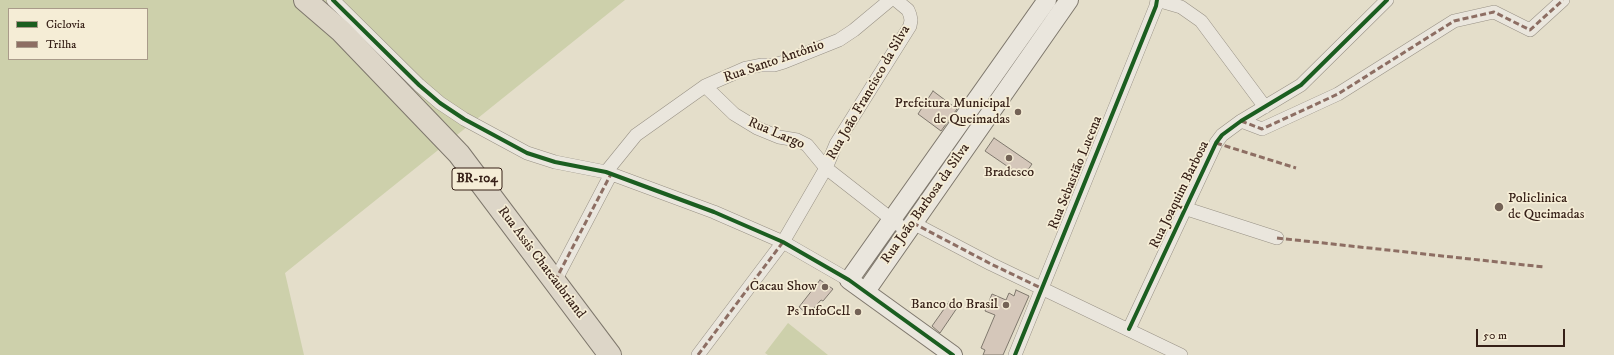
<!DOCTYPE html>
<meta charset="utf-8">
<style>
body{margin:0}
#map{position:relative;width:1614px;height:355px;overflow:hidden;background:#e4deca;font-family:"IM FELL DW Pica",serif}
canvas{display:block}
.legend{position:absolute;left:8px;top:8px;width:140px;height:52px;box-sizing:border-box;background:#f5edd6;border:1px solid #a99b8a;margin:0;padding:5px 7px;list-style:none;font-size:12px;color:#362017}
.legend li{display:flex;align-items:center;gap:8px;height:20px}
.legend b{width:20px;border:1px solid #a99b8a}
.scale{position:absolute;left:1476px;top:329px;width:89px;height:18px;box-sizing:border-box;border:2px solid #362017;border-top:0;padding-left:5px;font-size:12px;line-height:14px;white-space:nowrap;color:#362017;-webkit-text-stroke:3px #f5edd6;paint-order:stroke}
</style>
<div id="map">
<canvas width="1614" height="355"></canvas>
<ul class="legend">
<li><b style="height:5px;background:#1b5e20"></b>Ciclovia</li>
<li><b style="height:5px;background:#8d6e63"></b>Trilha</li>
</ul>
<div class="scale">50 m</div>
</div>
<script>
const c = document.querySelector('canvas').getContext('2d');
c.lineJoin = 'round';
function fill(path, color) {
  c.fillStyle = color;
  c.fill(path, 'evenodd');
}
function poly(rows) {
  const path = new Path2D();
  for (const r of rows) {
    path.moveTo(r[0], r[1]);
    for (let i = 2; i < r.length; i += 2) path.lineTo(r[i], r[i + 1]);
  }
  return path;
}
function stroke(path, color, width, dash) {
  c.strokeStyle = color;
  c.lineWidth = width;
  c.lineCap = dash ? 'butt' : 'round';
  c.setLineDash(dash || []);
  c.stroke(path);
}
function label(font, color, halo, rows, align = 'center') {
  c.font = font + ' "IM FELL DW Pica",serif';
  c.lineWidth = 3.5;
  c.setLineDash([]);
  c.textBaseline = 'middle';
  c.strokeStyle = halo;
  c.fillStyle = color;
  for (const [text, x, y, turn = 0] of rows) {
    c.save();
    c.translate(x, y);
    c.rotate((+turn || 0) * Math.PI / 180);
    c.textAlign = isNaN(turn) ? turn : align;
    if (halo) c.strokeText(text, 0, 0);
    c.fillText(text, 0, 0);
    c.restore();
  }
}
fill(poly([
 [0,0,625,0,285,273,304,355,0,355],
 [9,9,147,9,147,59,9,59],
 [788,323,828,355,768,355,765,353]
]), '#cdd0ab');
const building = poly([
 [933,91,957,109,941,131,918,114,933,91],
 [994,138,1032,164,1023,177,985,151,994,138],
 [820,280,833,289,823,301,821,300,808,315,799,307,820,280],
 [1016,290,1029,296,1003,355,983,355,985,350,981,348,995,315,985,311,992,294,1006,300,1009,293,1014,296,1016,290],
 [949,302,957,308,940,333,932,326,949,302]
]);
fill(building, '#d5c7ba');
stroke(building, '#7f786d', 1);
const street = poly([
 [333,0,419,85,440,103,464,119,527,153,555,162,606,172,714,212,783,242,849,280],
 [1157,0,1181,7,1201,21,1265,107],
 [705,86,734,114,757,128,779,137,797,140,807,145,826,168,899,225],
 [1241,121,1262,129,1338,94,1454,21,1494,12,1530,30,1563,0],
 [606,172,636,135,705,86,746,68,761,65,774,65,784,62,839,40,854,30,890,0],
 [1184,208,1277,238],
 [913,223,991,264,1181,355],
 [555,281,611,174],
 [1129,329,1216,143,1222,135,1241,121,1301,85,1387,0],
 [698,355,783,242,826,168,836,144,910,26,911,20,910,15,908,10,896,0],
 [1015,355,1156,6,1157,0]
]);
const secondary = poly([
 [866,291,1069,0],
 [953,355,849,280,1047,0]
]);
const highway = poly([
 [305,0,341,31,459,154,610,355]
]);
stroke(street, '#989185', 14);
stroke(secondary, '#7f786d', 20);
stroke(highway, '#7f786d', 24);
stroke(street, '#eae6dd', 13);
stroke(secondary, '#eae6dd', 18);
stroke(highway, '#ddd6c8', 22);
stroke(poly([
 [1241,121,1262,129,1338,94,1454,21,1494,12,1530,30,1563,0],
 [1216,143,1296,168],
 [913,223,991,264,1041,288],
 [1277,238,1544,267],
 [555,281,611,174],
 [698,355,783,242]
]), '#8d6e63', 3, [6, 3]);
stroke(poly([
 [333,0,419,85,440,103,464,119,527,153,555,162,606,172,714,212,783,242,849,280,953,355],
 [1129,329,1216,143,1222,135,1241,121,1301,85,1387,0],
 [1015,355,1156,6,1157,0]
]), '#1b5e20', 4);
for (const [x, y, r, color] of [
 [1018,112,4,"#736256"],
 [1009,158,4,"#736256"],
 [1499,207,5,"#736256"],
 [825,287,4,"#736256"],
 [1006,305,4,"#736256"],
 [858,312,4,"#736256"]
]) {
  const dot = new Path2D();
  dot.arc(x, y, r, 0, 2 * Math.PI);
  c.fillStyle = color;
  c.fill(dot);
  stroke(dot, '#f5edd6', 1.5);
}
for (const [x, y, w] of [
 [477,179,50]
]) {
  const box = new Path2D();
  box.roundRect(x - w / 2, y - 11, w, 22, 3);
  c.fillStyle = '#f5edd6';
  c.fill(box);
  stroke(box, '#362017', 1);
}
label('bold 13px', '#362017', null, [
 ["BR-104",477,179]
]);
label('14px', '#362017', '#f5edd6', [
 ["Rua Santo Antônio",774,62,-19],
 ["Rua João Francisco da Silva",869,93,-60],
 ["Rua Largo",776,134,23],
 ["Rua Sebastião Lucena",1076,173,-68],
 ["Rua Joaquim Barbosa",1180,195,-64],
 ["Rua João Barbosa da Silva",926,204,-55],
 ["Rua Assis Chateaubriand",541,263,53]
]);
label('14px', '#362017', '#f5edd6', [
 ["Prefeitura Municipal",1010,104],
 ["de Queimadas",1010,120],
 ["Bradesco",1009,173,"center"],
 ["Policlinica",1508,199,"left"],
 ["de Queimadas",1508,215,"left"],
 ["Cacau Show",817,287],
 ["Banco do Brasil",998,305],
 ["Ps InfoCell",850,312]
], 'right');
</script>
